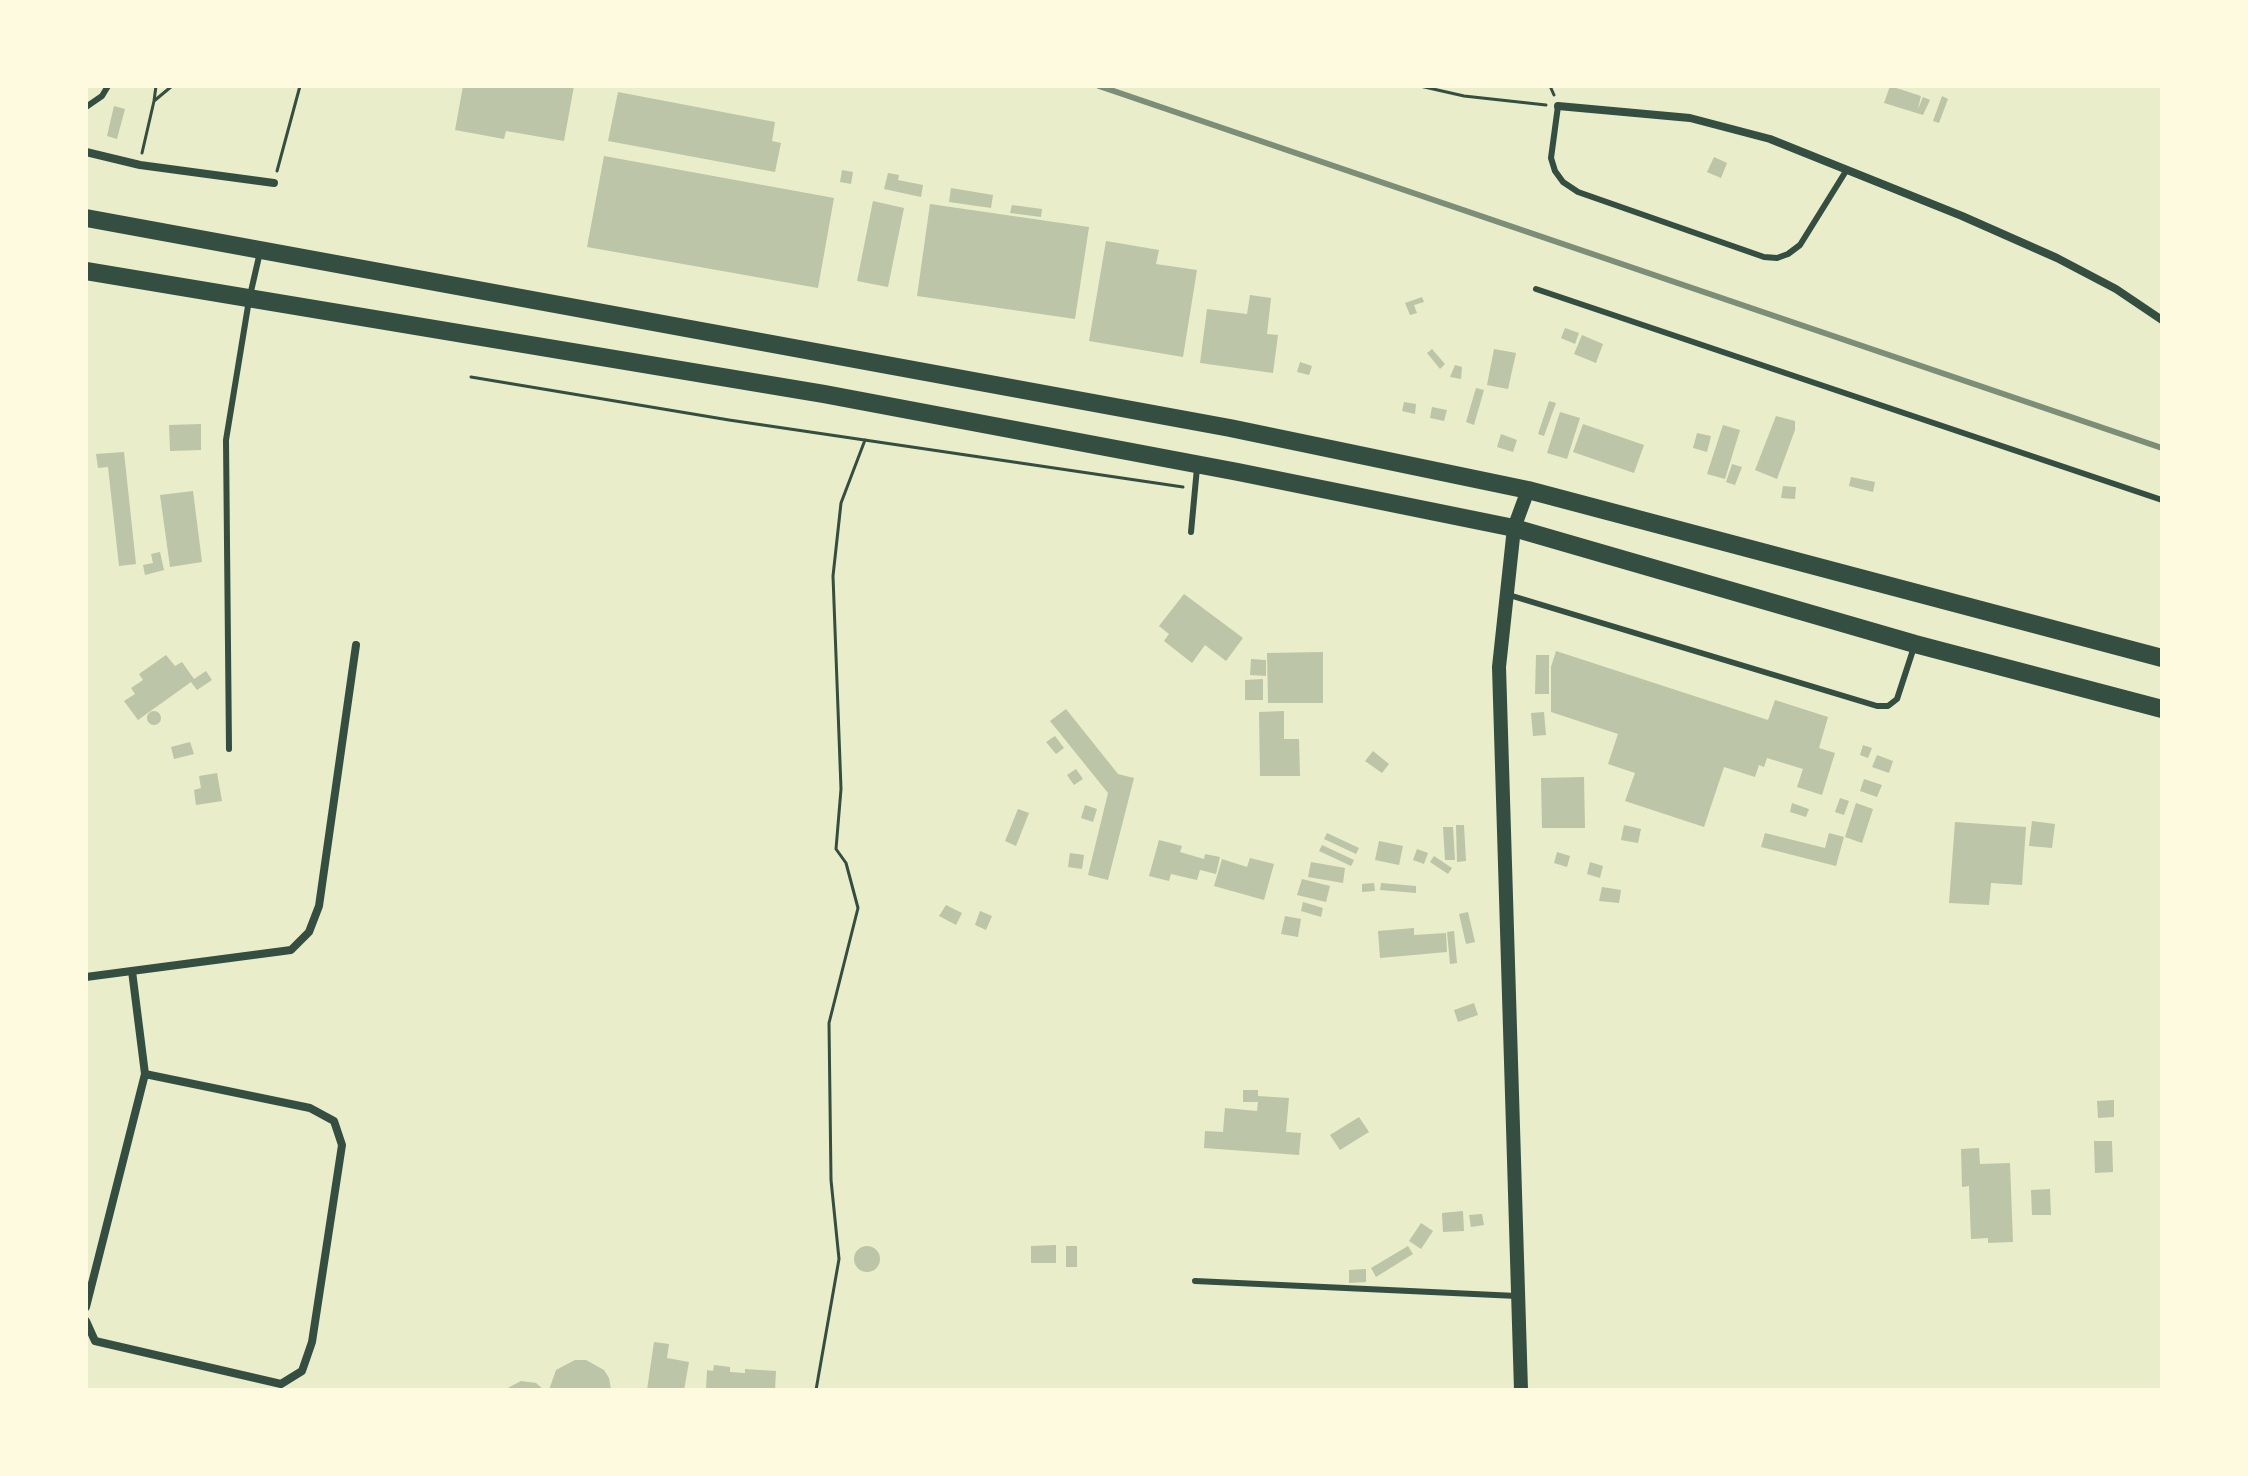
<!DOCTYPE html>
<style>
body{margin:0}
#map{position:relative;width:2248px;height:1476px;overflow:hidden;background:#e9edc9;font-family:Manrope,sans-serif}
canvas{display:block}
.frame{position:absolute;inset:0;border:88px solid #fefae0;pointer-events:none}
</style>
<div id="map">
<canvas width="2248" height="1476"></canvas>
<div class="frame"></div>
</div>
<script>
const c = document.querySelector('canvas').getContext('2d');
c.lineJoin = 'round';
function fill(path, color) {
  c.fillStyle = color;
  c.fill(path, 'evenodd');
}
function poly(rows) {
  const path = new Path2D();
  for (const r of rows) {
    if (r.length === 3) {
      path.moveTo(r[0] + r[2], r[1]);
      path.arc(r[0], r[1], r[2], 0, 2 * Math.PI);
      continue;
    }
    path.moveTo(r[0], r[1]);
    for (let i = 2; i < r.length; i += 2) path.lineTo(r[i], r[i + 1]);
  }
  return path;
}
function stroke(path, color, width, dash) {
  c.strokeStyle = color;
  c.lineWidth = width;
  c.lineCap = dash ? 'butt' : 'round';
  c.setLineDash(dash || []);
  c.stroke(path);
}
fill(poly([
 [463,86,574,86,564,141,506,131,504,139,455,130],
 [1890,86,1921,96,1918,109,1923,97,1930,100,1923,115,1884,103],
 [618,92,775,122,772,141,781,143,775,172,608,141],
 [1942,96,1948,99,1939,123,1933,121],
 [114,106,125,109,117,139,107,136],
 [604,156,834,198,818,288,587,247],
 [1714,157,1727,163,1721,178,1707,172],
 [842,170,853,172,851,184,840,182],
 [888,173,899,175,898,180,923,185,921,197,884,189],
 [951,188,993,195,991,208,949,202],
 [873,201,904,208,888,287,857,281],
 [930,204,1089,227,1075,319,917,296],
 [1012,205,1042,209,1041,217,1010,213],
 [1106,241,1159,250,1156,264,1197,270,1183,357,1089,341],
 [1250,295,1271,298,1267,334,1278,335,1273,373,1200,363,1207,309,1247,314],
 [1422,297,1424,302,1414,305,1417,313,1410,315,1405,303],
 [1565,328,1579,333,1575,344,1561,338],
 [1582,335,1603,344,1596,363,1574,354],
 [1432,349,1445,364,1440,369,1427,353],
 [1494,349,1516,353,1508,389,1487,385],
 [1300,362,1312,366,1309,375,1297,372],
 [1455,365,1462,367,1461,379,1450,377],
 [1476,388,1484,390,1474,425,1466,422],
 [1549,401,1556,403,1544,436,1538,434],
 [1404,402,1416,404,1415,414,1402,411],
 [1432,407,1447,410,1444,421,1430,418],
 [1560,412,1580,418,1567,459,1547,453],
 [1776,416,1795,421,1795,430,1777,479,1755,470],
 [201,424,201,450,170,451,169,425],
 [1583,424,1644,445,1634,473,1573,452],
 [1723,425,1740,430,1725,479,1707,474],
 [1697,433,1711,436,1707,452,1693,448],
 [1501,434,1517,440,1513,452,1497,447],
 [124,452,136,564,119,566,108,467,98,468,96,454],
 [1732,464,1742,467,1735,485,1726,482],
 [1851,477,1875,482,1873,492,1849,486],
 [1783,486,1796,487,1795,499,1781,498],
 [193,491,202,562,170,567,160,495],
 [160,552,164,570,145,575,143,565,153,563,151,554],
 [1184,594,1243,638,1226,661,1205,645,1192,663,1164,641,1169,634,1159,626],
 [1556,651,1768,720,1775,700,1828,717,1819,748,1835,753,1822,795,1797,787,1803,769,1767,758,1764,767,1759,765,1755,777,1724,767,1704,827,1625,801,1635,773,1608,764,1618,734,1551,712,1551,667],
 [1323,652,1323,703,1268,703,1267,653],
 [166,655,175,666,182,662,194,679,206,671,212,680,197,690,191,682,138,720,124,701,135,694,131,688,143,680,139,674],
 [1536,655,1549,655,1549,694,1535,694],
 [1251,659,1266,660,1266,676,1250,675],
 [1263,679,1263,700,1245,700,1245,680],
 [1066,709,1118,774,1134,778,1108,880,1088,875,1108,793,1050,721],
 [154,718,7],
 [1284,711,1284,739,1299,739,1300,776,1260,776,1259,712],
 [1544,712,1546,735,1533,736,1531,713],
 [1055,736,1064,748,1056,754,1046,742],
 [190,742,194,754,174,759,171,747],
 [1863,745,1872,748,1868,758,1860,755],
 [1373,751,1389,764,1382,773,1365,761],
 [1877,755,1893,761,1889,773,1872,767],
 [1076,769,1083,779,1074,785,1067,775],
 [217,773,222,801,196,805,194,790,201,788,199,776],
 [1584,777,1585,828,1542,828,1541,778],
 [1864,779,1882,785,1877,797,1860,791],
 [1840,798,1849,801,1844,815,1835,812],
 [1792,803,1809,809,1806,817,1790,812],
 [1856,803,1873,809,1862,843,1845,837],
 [1085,805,1097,809,1093,822,1081,818],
 [1018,809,1029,813,1016,846,1005,841],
 [2032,821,2055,824,2052,848,2029,846],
 [1955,822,2026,827,2022,885,1991,883,1989,905,1949,903],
 [1456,825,1464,825,1466,861,1457,862],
 [1624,825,1641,829,1638,843,1621,840],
 [1443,827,1453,827,1455,860,1445,860],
 [1327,833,1359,848,1356,854,1324,839],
 [1765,833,1825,848,1829,833,1844,837,1836,866,1761,847],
 [1159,840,1182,846,1180,852,1204,859,1205,854,1220,857,1216,874,1200,870,1197,880,1171,874,1169,881,1149,876],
 [1379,841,1403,846,1399,865,1375,860],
 [1322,845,1354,860,1351,866,1319,851],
 [1417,849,1428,853,1424,864,1413,860],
 [1557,852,1570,856,1567,867,1554,863],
 [1070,853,1084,855,1082,869,1068,867],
 [1434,856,1452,868,1448,874,1430,862],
 [1250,858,1274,864,1264,900,1214,886,1222,859,1247,867],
 [1311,862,1345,868,1343,883,1308,877],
 [1590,862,1603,866,1600,878,1587,874],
 [1302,879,1330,886,1326,902,1297,895],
 [1374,883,1375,891,1362,892,1362,884],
 [1381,883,1416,886,1416,893,1380,890],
 [1602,887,1621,890,1619,903,1599,901],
 [1303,902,1323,908,1321,917,1301,911],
 [946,905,962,913,956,925,939,916],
 [980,911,992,916,986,930,975,925],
 [1468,912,1475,942,1466,944,1459,914],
 [1285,916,1301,919,1298,937,1281,934],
 [1414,928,1414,935,1446,933,1447,952,1380,958,1378,931],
 [1454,931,1457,963,1450,964,1447,932],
 [1474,1003,1478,1015,1458,1022,1454,1010],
 [1243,1090,1258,1090,1258,1096,1289,1098,1286,1132,1301,1133,1299,1155,1204,1148,1205,1131,1223,1132,1225,1108,1257,1111,1258,1102,1243,1102],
 [2114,1100,2114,1117,2098,1118,2097,1101],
 [1359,1117,1369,1132,1340,1150,1330,1135],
 [2094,1141,2112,1141,2113,1172,2095,1173],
 [1979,1148,1980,1164,2010,1163,2013,1242,1988,1243,1988,1238,1971,1239,1969,1186,1962,1187,1961,1149],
 [2050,1189,2051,1215,2032,1215,2031,1190],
 [1463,1211,1464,1231,1443,1232,1442,1213],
 [1482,1214,1484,1225,1471,1227,1469,1215],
 [1421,1223,1433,1231,1421,1249,1409,1241],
 [1056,1245,1056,1263,1031,1263,1031,1246],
 [1066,1246,1077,1246,1077,1267,1066,1267],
 [1408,1246,1413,1254,1376,1277,1371,1268],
 [867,1259,13],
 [1366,1269,1366,1282,1349,1283,1349,1270],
 [654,1342,669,1344,667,1358,689,1362,684,1390,647,1390],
 [575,1360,586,1360,604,1370,609,1378,611,1390,549,1390,556,1370],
 [714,1365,730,1367,730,1372,745,1373,745,1369,776,1371,775,1390,706,1390,707,1370,713,1371],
 [521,1381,536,1383,544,1390,504,1390]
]), '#bcc5a7');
stroke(poly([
 [1420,86,1464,96,1546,105],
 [1550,86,1554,95],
 [154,101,156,86],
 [142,153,154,101,172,86],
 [277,171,300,86],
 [471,377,729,420,1183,487],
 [816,1390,839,1259,831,1180,829,1023,858,908,846,863,836,849,841,789,833,576,841,503,865,440]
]), '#344e41', 3);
stroke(poly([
 [1558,106,1551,158,1555,171,1563,182,1578,192,1764,257,1777,258,1788,254,1800,245,1846,171],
 [86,107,102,96,108,86],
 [1536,289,2162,500],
 [1191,532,1197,468],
 [1509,595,1877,706,1888,706,1897,699,1914,647],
 [229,749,226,440,249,300,260,252],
 [1195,1281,1517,1296]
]), '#344e41', 6);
stroke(poly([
 [1558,106,1690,118,1770,139,1962,216,2057,258,2116,289,2162,320],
 [86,152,140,165,274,183],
 [86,977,291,950,309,932,319,906,356,645],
 [86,1307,145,1074,132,971],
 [86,1321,95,1341,281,1384,302,1371,312,1342,342,1145,334,1121,310,1108,145,1074]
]), '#344e41', 8);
stroke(poly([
 [1521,1390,1499,667,1514,528,1528,490]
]), '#344e41', 14);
stroke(poly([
 [86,218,1230,428,1528,490,2162,658],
 [86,271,824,394,1238,472,1514,528,1915,644,2162,709]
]), '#344e41', 18);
stroke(poly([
 [1099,86,2162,448]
]), '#7c8e77', 6);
</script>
